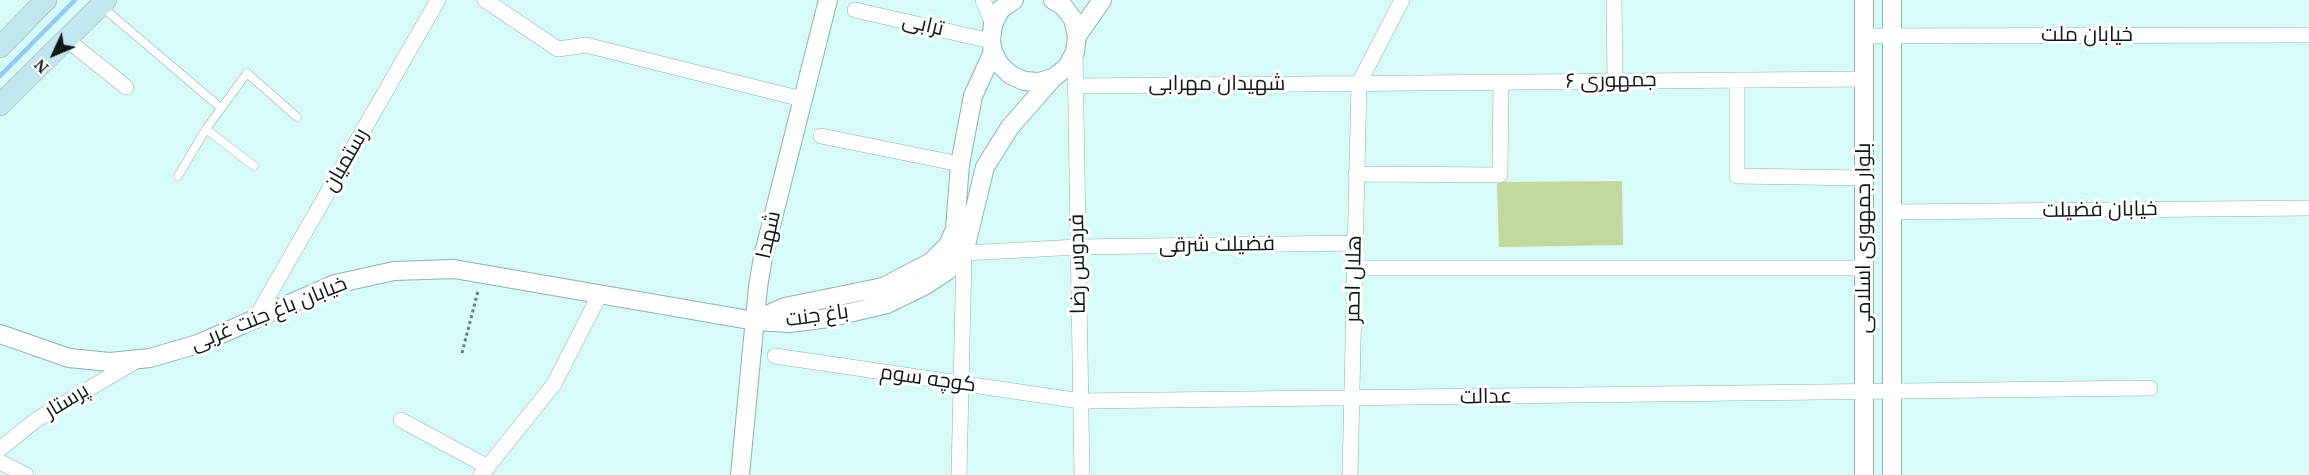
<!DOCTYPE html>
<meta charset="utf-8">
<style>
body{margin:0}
#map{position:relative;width:2309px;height:475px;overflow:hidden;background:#d7fcf8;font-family:"PT Serif",serif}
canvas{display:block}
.north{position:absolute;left:24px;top:24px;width:60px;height:60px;-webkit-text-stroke:4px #fff;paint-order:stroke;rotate:226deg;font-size:16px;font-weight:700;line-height:24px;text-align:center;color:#0b1918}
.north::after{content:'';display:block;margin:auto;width:21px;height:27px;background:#0b1918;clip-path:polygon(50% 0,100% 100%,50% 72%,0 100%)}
</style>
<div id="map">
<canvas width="2309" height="475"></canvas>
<div class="north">N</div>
</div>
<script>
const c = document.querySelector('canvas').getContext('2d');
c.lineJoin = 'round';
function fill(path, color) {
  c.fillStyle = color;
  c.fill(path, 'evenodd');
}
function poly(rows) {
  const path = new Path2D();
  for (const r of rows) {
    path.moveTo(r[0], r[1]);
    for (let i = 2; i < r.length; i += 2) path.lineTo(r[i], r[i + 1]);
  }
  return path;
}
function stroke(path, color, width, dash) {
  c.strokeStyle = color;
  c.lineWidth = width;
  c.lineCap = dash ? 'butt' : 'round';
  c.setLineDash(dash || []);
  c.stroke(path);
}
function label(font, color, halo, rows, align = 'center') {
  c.font = font + ' "PT Serif",Cairo,serif';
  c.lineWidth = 6;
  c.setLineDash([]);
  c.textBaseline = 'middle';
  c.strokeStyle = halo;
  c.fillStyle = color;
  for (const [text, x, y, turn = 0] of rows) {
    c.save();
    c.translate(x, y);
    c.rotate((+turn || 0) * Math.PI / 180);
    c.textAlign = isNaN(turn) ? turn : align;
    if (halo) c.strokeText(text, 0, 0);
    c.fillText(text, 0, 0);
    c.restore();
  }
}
fill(poly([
 [1622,181,1623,245,1499,247,1497,182]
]), '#c2d99d');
stroke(poly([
 [0,76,75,0]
]), '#97c6f9', 4.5);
const service = poly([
 [101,6,221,108],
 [206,129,254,166],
 [178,176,206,129,247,73,297,117]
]);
const minor = poly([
 [485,0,558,49,586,45,802,99],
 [983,0,993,24],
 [1614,0,1615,81],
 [855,10,991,41],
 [1864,36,2309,35],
 [66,39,126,87],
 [1075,52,1082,475],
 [1737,80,1737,176,1864,178],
 [1076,86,1864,79],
 [821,136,960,164],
 [1356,174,1500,175,1501,82],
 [1892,212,2309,208],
 [1355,268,1864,268],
 [255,319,438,0],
 [775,356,1081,401,2150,388],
 [401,420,488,467],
 [0,449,36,420,136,361],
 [0,462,26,475],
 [481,475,554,384,600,294],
 [959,475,964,253,1078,247,1355,243],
 [1350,475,1359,83,1402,0]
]);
const tertiary = poly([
 [1014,0,1001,9,993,24,991,41,993,52,1000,65,1011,75,1024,81,1039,82,1053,78,1067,67,1075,52,1077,36,1073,19,1063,6,1053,0],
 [1892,0,1892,475],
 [1077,36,1102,0],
 [756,320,785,307,883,287,931,262,948,245,955,229,960,164,973,96,993,52],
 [0,334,69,358,110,362,150,358,198,344,335,284,394,271,454,269,755,321,790,323,828,318,887,304,924,286,947,271,964,253,985,167,1010,127,1053,78],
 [740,475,758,287,763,257,828,0],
 [1864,475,1864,0]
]);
const secondary = poly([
 [0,47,46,0],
 [0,105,106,0]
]);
stroke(service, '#8eb1ad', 9);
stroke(minor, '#8eb1ad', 16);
stroke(tertiary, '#8eb1ad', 20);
stroke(secondary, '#8eb1ad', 22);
stroke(poly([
 [462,353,478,291]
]), '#67807d', 3, [3, 3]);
stroke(service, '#fff', 8);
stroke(minor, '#fff', 15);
stroke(tertiary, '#fff', 18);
stroke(secondary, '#c2e6ef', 21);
label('21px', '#0b1918', '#fff', [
 ["ترابی",923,25,13],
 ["خیابان ملت",2087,35],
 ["جمهوری ۶",1611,81,-1],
 ["شهیدان مهرابی",1217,84],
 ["رستمیان",346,160,-60],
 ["خیابان فضیلت",2100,210,-1],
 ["شهدا",769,235,-77],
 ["بلوار جمهوری اسلامی",1864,238,-90],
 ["فضیلت شرقی",1217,245,-1],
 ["فردوس رضا",1078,264,-91],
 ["هلال احمر",1354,279,-89],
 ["خیابان باغ جنت غربی",269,314,-22],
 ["باغ جنت",817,316,-8],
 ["کوچه سوم",928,379,8],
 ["عدالت",1486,397,-1],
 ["پرستار",67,401,-31]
]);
</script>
